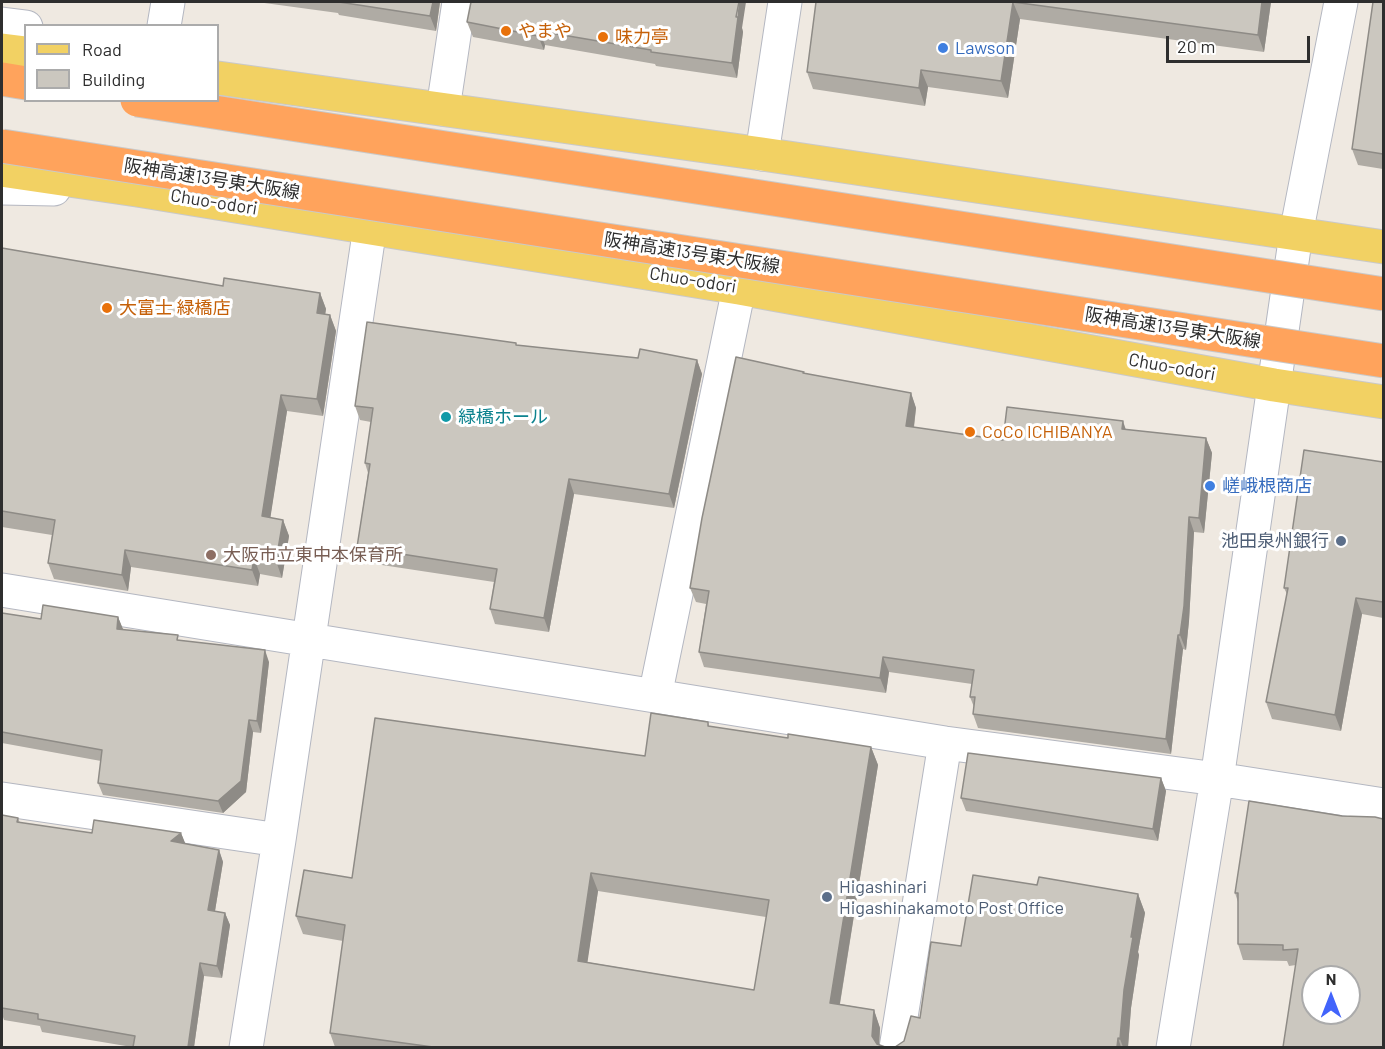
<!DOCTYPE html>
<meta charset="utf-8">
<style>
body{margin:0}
#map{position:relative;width:1385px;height:1049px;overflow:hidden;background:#efe9e1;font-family:Barlow,sans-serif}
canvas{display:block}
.frame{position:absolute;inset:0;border:3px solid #2e2e2e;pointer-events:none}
.legend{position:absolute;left:24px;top:24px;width:195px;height:78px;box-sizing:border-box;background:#fff;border:2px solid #ababab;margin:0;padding:8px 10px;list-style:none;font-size:18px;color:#2e2e2e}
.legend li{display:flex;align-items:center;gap:12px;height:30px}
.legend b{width:30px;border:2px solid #ababab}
.north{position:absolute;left:1301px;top:965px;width:60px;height:60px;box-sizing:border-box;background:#fff;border:2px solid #ababab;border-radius:50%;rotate:0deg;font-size:16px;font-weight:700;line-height:24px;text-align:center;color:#2e2e2e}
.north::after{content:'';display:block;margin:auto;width:21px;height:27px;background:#4264fb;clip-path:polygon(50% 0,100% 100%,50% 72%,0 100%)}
.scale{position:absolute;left:1166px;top:36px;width:144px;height:27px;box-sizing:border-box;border:3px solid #2e2e2e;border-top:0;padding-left:8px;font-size:18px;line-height:21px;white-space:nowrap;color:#2e2e2e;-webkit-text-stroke:4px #fff;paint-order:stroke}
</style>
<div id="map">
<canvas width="1385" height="1049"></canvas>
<div class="frame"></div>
<ul class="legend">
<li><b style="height:8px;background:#f2d163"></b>Road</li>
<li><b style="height:16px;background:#cbc7bf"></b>Building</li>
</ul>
<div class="north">N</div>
<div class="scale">20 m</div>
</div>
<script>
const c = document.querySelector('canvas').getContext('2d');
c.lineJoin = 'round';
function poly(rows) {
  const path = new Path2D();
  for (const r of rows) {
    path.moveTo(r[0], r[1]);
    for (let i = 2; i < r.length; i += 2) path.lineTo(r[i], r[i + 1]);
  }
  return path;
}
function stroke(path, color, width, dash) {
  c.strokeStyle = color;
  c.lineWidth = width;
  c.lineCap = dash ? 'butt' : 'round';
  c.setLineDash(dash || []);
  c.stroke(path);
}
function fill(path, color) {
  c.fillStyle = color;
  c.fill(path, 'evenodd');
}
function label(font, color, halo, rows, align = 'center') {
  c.font = font + ' Barlow,"Noto Sans JP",sans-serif';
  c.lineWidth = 6;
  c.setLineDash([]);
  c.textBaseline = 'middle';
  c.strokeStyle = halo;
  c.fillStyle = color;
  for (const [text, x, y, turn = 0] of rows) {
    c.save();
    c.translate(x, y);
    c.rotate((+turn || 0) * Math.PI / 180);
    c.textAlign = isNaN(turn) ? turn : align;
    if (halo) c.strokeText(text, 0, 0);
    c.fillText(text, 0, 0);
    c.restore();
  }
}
const minor = poly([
 [2,24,26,27],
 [164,26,168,2],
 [443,109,459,2],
 [762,154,785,2],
 [2,188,54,189],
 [2,590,945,743,1217,779,1384,805],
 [655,696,739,288],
 [2,799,279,840],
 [246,1048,279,840,370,227],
 [896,1048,945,743],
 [1173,1048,1217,779,1296,234,1341,2]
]);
const major = poly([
 [2,50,26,53],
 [218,78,762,154,1384,247],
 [2,170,137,190,739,288,1274,385,1384,402]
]);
const highway = poly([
 [2,79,26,83]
]);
stroke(minor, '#b4b7c1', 35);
stroke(major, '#c9c9c9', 35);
stroke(highway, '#c9c9c9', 35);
stroke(minor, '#fff', 33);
stroke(major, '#f2d163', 33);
stroke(highway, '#ffa35c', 33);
const highwayBridge = poly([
 [137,100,1384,294],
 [2,146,1384,361]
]);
stroke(highwayBridge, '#c9c9c9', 35, []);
stroke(highwayBridge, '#ffa35c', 33);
fill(poly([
 [257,2,440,2,436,31,339,15,338,13],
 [816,2,1271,2,1264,52,1020,19,1008,98,928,87,925,106,813,89,807,72],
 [1383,2,1383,169,1358,165,1352,149],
 [467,22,742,28,743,32,737,78,656,66,655,64,545,45,544,50,473,37],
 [2,248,223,286,320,293,326,309,325,314,330,315,336,331,323,416,287,411,270,518,283,520,289,536,282,578,260,574,258,586,131,567,128,591,54,579,48,563,52,535,2,527],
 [517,345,638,358,697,360,702,374,674,508,574,494,549,632,495,624,490,609,494,582,362,562,357,547,368,473,365,463,371,422,360,420,355,406],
 [804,374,911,393,916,408,914,428,1003,440,1126,430,1206,438,1212,453,1204,533,1194,532,1189,621,1186,650,1183,649,1171,754,978,728,973,714,974,707,970,697,972,684,889,672,886,693,704,667,699,652,706,604,696,602,690,588],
 [1383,462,1383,618,1362,614,1341,731,1272,719,1266,702,1287,594,1284,588],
 [2,613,41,619,118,617,123,630,180,640,269,662,261,733,253,732,246,792,223,813,103,795,98,783,101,761,2,743],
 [708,722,709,726,788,738,871,747,878,765,840,1004,874,1010,880,1028,879,1045,885,1047,335,1047,330,1033,343,941,303,934,296,916,352,878,645,756],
 [598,891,766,917,754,990,587,962],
 [1161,778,1166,791,1158,841,966,811,961,798],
 [2,815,18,818,20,823,92,833,181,833,185,844,219,850,223,862,215,911,225,913,230,925,222,978,204,976,194,1047,132,1047,42,1032,40,1026,4,1020,3,1017,2,1017],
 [1342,816,1296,965,1289,966,1287,961,1243,960,1238,944,1238,902,1235,893],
 [1037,885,1138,894,1145,913,1138,952,1139,955,1131,1008,1128,1047,895,1047,904,1041,920,1018,961,946]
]), '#afaba4');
fill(poly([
 [433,2,440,2,436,31,430,16],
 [739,2,746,2,742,28,743,32,737,78,732,63],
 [1013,2,1020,19,1008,98,1001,81],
 [1262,2,1271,2,1264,52,1258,35],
 [539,31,545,45,544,50,538,36],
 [921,70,928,87,925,106,919,88],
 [320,293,326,309,323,329,317,313],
 [330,315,336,331,323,416,317,399],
 [697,360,702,374,674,508,669,494],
 [911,393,916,408,912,441,906,426],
 [281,395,287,411,268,533,262,516],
 [1123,421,1128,436,1122,429],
 [1206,438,1212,453,1204,533,1199,518],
 [569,479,574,494,549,632,544,618],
 [1189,517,1194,532,1189,621,1186,650,1180,635],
 [283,520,289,536,282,578,276,561],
 [125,550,131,567,128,591,122,575],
 [254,558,260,574,258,586,252,570],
 [1356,598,1362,614,1341,731,1335,715],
 [118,617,123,629,121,641,117,629],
 [1178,635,1183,649,1171,754,1166,739],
 [265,650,269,662,261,733,257,721],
 [883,657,889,672,886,693,880,678],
 [249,720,253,732,246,792,223,813,218,801],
 [871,747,878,765,837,1021,830,1003],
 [1161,778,1166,791,1158,841,1153,829],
 [181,833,186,845,171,841],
 [219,850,223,862,213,923,208,910],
 [591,873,598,891,585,979,578,961],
 [1138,894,1145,913,1138,952,1139,955,1131,1008,1128,1047,1123,1047,1120,1039,1124,990,1131,937],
 [225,913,230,925,222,978,217,966],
 [200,963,204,976,194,1047,188,1047],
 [874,1010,880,1028,879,1047,872,1036],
 [1118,1038,1121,1047,1117,1047]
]), '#8e8b86');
const building = poly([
 [339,2,433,2,430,16,339,2],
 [471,2,739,2,736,17,738,17,732,63,651,52,651,50,539,31,538,36,467,22,471,2],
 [816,2,1262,2,1258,35,1013,2,1001,81,921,70,919,88,807,72,816,2],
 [1373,2,1383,2,1383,154,1352,149,1373,2],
 [2,248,223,286,224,278,320,293,317,313,330,315,317,399,281,395,262,516,283,520,276,561,254,558,252,570,125,550,122,575,48,563,55,520,2,511,2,248],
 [367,322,516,343,516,345,638,358,640,349,697,360,669,494,569,479,544,618,490,609,497,569,357,547,370,464,365,463,373,408,355,406,367,322],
 [736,357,804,372,803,373,911,393,906,426,1003,440,1007,407,1123,421,1122,429,1206,438,1199,518,1189,517,1184,606,1180,635,1178,635,1166,739,973,714,975,697,970,697,974,670,883,657,880,678,699,652,709,591,690,588,702,518,736,357],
 [1304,450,1383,462,1383,602,1356,598,1335,715,1266,702,1288,588,1284,588,1304,450],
 [43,605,118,617,117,629,178,635,177,640,265,650,257,721,249,720,241,781,218,801,98,783,102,750,2,732,2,613,41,619,43,605],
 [651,713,708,722,708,726,788,738,788,734,871,747,830,1003,874,1010,872,1036,877,1044,885,1047,433,1047,330,1033,345,925,296,916,304,870,352,878,375,718,645,756,651,713],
 [591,873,769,900,754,990,578,961,591,873],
 [968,753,1161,778,1153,829,961,798,968,753],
 [1249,801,1342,816,1375,817,1383,819,1383,1047,1283,1047,1298,949,1283,950,1283,945,1238,944,1238,893,1235,893,1249,801],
 [1313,977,1349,977,1349,1013,1313,1013,1313,977],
 [2,815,18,818,17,822,92,833,94,820,181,833,171,841,219,850,208,910,225,913,217,966,200,963,188,1047,133,1047,135,1036,38,1019,38,1014,2,1008,2,815],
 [973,875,1037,885,1039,877,1138,894,1131,937,1133,937,1124,990,1120,1039,1118,1038,1117,1047,895,1047,904,1041,911,1016,920,1018,931,942,961,946,973,875]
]);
fill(building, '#cbc7bf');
stroke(building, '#8e8b86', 1.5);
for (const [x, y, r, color] of [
 [506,31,6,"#e8710a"],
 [603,37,6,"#e8710a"],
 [943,48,6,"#3f7fe0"],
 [107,308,6,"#e8710a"],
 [446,417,6,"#0f9aa8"],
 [970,432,6,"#e8710a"],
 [1210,486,6,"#3f7fe0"],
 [1341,541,6,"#5c6f8a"],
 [211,555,6,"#8d6e63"],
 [827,897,6,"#5c6f8a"]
]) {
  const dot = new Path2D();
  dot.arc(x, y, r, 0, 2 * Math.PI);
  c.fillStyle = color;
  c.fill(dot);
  stroke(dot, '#fff', 2);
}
label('18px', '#c56008', '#fff', [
 ["やまや",518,31],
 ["味力亭",615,37],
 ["大富士 緑橋店",119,308],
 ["CoCo ICHIBANYA",982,432]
], 'left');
label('18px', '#366cbe', '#fff', [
 ["Lawson",955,48],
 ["嵯峨根商店",1222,486]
], 'left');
label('18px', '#2e2e2e', '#fff', [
 ["阪神高速13号東大阪線",212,179,9],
 ["Chuo-odori",214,202,9],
 ["阪神高速13号東大阪線",692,253,9],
 ["Chuo-odori",693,280,9],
 ["阪神高速13号東大阪線",1173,328,9],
 ["Chuo-odori",1172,367,10]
]);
label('18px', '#0d838f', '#fff', [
 ["緑橋ホール",458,417]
], 'left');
label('18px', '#4e5e75', '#fff', [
 ["池田泉州銀行",1329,541],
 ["Higashinari",839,887,"left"],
 ["Higashinakamoto Post Office",839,908,"left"]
], 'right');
label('18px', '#785e54', '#fff', [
 ["大阪市立東中本保育所",223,555]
], 'left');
</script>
